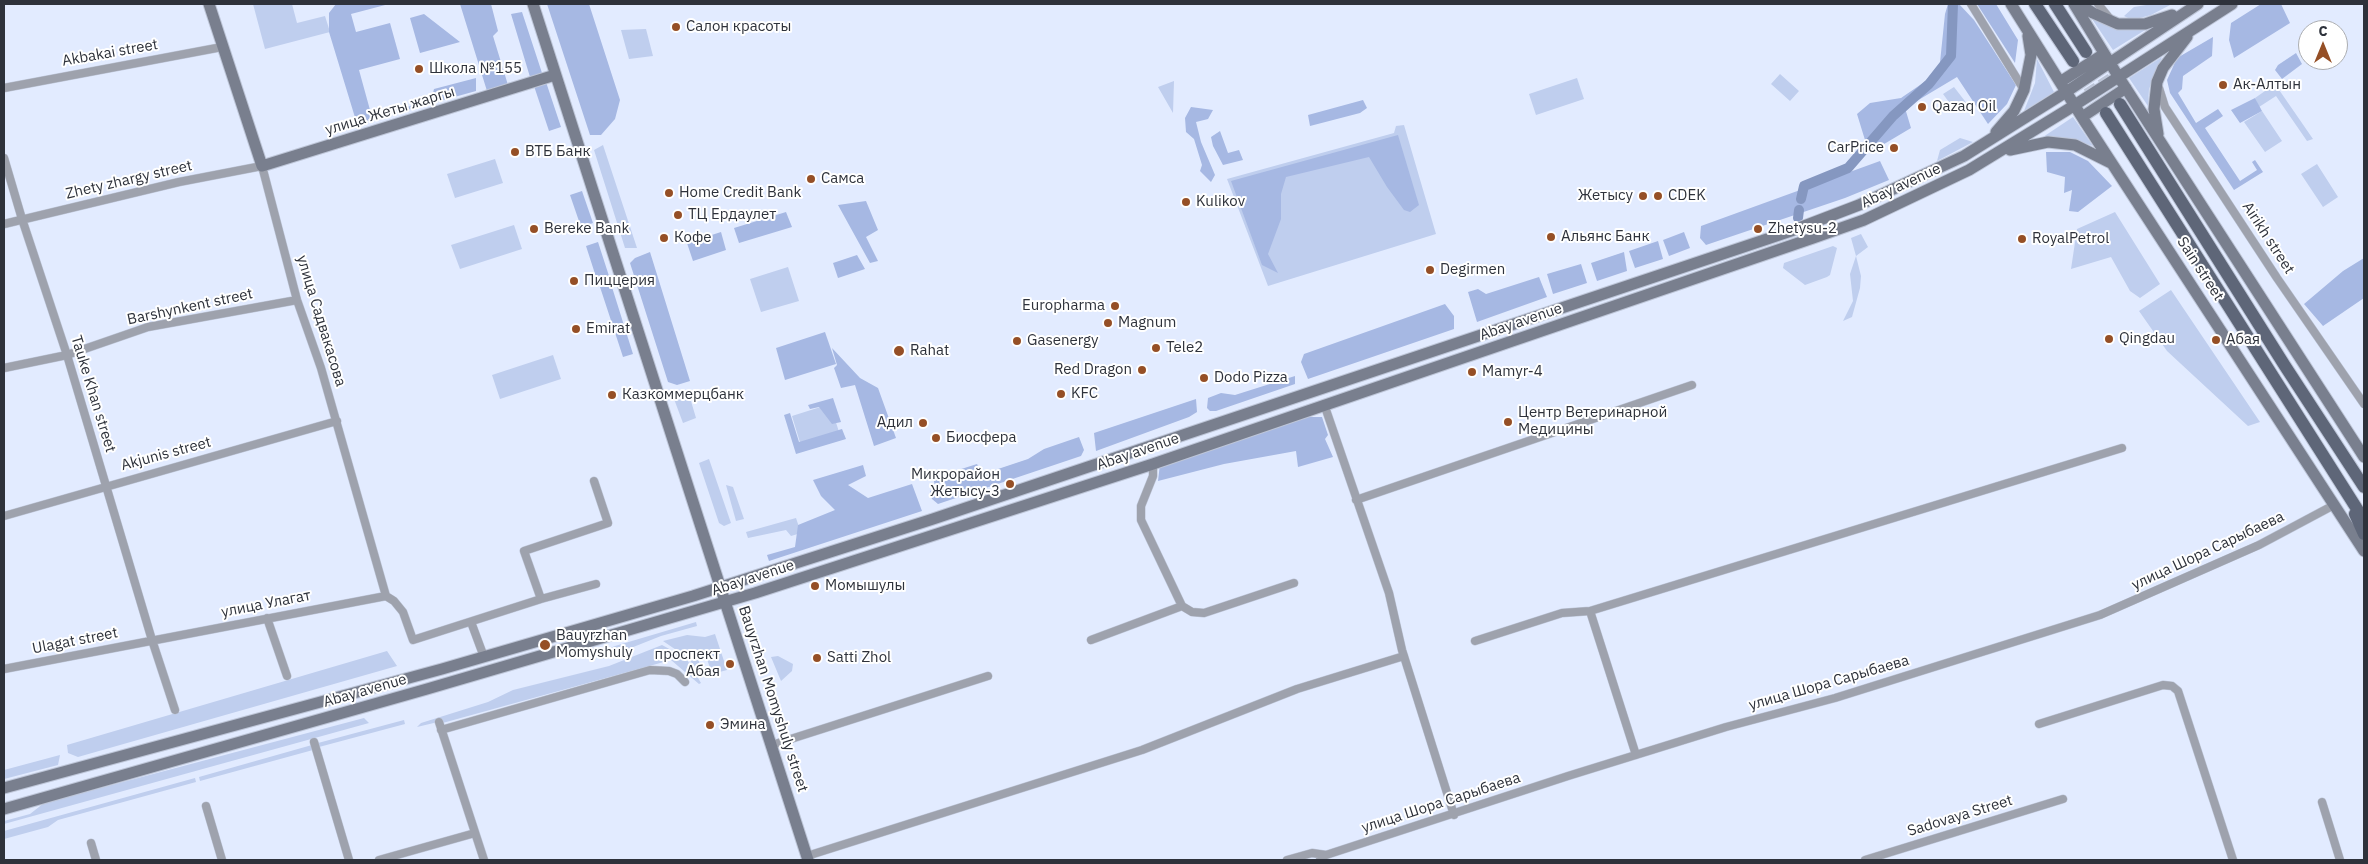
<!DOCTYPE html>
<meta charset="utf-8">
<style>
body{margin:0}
#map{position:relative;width:2368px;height:864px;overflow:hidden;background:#e2ebff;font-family:"IBM Plex Sans",sans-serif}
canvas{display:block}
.frame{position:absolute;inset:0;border:5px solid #2e323b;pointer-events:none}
.north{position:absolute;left:2298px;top:20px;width:50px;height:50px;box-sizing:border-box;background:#fff;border:1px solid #abadb1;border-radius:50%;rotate:0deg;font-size:14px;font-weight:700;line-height:20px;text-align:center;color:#2e323b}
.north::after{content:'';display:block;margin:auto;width:18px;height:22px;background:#954f26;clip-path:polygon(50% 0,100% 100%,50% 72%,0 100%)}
</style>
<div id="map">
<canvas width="2368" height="864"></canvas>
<div class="frame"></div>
<div class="north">С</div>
</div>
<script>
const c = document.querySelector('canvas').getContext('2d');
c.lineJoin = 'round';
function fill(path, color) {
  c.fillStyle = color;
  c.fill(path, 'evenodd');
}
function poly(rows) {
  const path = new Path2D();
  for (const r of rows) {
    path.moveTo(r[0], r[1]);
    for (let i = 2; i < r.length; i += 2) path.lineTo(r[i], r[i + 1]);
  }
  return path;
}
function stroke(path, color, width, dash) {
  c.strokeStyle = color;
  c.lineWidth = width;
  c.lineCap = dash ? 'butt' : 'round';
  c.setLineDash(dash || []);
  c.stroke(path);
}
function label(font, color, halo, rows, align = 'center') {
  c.font = font + ' "IBM Plex Sans",sans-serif';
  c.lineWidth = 4;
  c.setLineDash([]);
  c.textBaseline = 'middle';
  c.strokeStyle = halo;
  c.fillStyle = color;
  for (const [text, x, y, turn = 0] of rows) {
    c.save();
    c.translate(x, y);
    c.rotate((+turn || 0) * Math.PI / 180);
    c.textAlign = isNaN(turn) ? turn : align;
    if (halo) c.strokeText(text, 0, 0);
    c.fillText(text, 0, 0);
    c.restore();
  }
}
fill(poly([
 [253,4,292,4,297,23,325,16,330,32,265,49],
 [2152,4,2172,4,2151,15,2132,20,2124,16,2134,7],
 [2090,16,2150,27,2113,50],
 [646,29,653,56,629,59,621,30],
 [2162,57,2149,89,2148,106,2129,78],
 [2037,59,2054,92,2024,111,2035,83],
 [1780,74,1799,91,1790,101,1771,84],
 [1577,78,1584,99,1536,115,1529,94],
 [1174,81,1173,113,1158,87],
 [2275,84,2313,139,2307,141,2276,96,2259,107,2255,98],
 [1954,87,1968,105,1957,113,1943,94],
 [2262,111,2282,141,2265,152,2244,122],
 [2073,117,2093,146,2068,138,2043,137],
 [1404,125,1436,234,1268,286,1227,179,1394,133,1396,126],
 [1960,138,1973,142,1937,161,1940,150],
 [603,145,637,248,625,248,594,150],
 [495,159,503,183,455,198,447,174],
 [2317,164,2338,197,2323,207,2301,174],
 [2115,212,2160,284,2140,298,2130,291,2111,257,2071,269,2077,229],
 [514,225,522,249,460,269,451,245],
 [1861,234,1868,247,1856,256,1861,276,1860,288,1852,317,1843,321,1853,301,1850,274,1856,256,1851,238],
 [1833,246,1837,248,1830,275,1827,277,1805,285,1783,268,1784,263],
 [788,267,799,301,761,312,750,279],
 [2171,290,2260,422,2248,426,2167,351,2139,311],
 [553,355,561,379,500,399,492,375],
 [688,391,696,418,683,423,674,399,679,394],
 [830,404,841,438,802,449,792,416],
 [709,459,731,523,724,526,719,523,699,463],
 [726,485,733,487,744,519,736,521],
 [796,518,801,533,791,536,786,530,748,538,746,532],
 [696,622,697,626,661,636,603,659,601,652,615,646],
 [715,634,727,670,712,674,705,653,697,655,702,672,699,672,688,658,663,641,687,635,705,637],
 [662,645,686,658,701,683,699,684,671,660,439,724,438,722,417,727,421,723,488,702,513,690,609,666],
 [387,651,397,666,78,757,68,753,67,745],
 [778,656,793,664,792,671,781,681,771,657],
 [364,718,369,723,4,824,4,821,30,814,44,803],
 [404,720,405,724,319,747,318,743],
 [312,745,313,750,200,781,199,777],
 [60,755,58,765,4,779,4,770],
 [195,778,196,782,58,820,48,827,4,839,4,831]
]), '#bfceee');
fill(poly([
 [336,4,389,4,351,14,356,32,390,23,400,59,359,70,370,110,386,112,431,101,434,89,476,78,476,91,357,124,329,32,329,13],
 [460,4,491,4,498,31,493,36,508,85,487,91],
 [547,4,589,4,620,100,615,119,601,135,590,135],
 [1948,4,1959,4,1974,20,2016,85,2007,104,1988,124,1957,77,1905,108,1911,128,1869,153,1857,114,1870,103,1901,98,1939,72,1945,14],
 [1977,4,1996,4,2018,40,2015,63],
 [2261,4,2281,4,2290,23,2234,58,2229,40,2231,23],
 [522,12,542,73,530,77,511,14],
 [424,14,460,42,420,53,410,18],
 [2213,37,2212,56,2183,76,2182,89,2178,93,2196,123,2218,109,2223,116,2205,128,2240,181,2257,170,2252,162,2255,160,2263,172,2234,190,2170,93,2167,80,2177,58],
 [2296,53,2302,64,2282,79,2275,70,2278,65],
 [546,82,561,127,549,131,534,86],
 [2255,98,2262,111,2240,123,2231,110],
 [1363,100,1367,108,1360,113,1310,126,1308,115],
 [1191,107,1213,110,1208,119,1196,122,1201,142,1215,175,1211,182,1200,171,1202,165,1194,139,1186,132,1185,118],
 [1220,131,1228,153,1239,150,1243,160,1223,165,1213,146,1211,137],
 [1398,135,1419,205,1410,212,1404,210,1387,187,1369,157,1286,177,1281,194,1281,219,1268,254,1278,273,1262,265,1231,181],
 [2046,152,2070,152,2088,161,2112,186,2078,212,2069,211,2072,190,2064,193,2065,177,2047,172],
 [1880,161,1889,180,1845,198,1706,245,1700,238,1701,226],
 [582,191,593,223,581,227,570,195],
 [866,201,878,230,866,237,878,261,870,263,838,205],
 [786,212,792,227,739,243,734,228],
 [721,232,726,250,693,261,687,243],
 [1684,232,1690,248,1669,256,1663,240],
 [1658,241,1663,259,1635,268,1629,251],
 [598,242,609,276,597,280,586,246],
 [650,252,690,381,677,385,668,382,630,263,635,258],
 [1624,252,1627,271,1597,281,1591,263],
 [857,255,865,269,838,278,833,263],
 [2364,258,2364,298,2323,326,2304,304,2343,271],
 [1581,264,1587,283,1553,294,1547,274],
 [1539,277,1547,297,1477,322,1468,292,1478,289,1486,294],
 [611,284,633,354,623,357,600,287],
 [1445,304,1454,316,1454,329,1308,379,1301,362,1304,354],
 [825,332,836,364,785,380,776,348],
 [832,348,860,378,878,388,896,438,874,446,855,385,841,388,834,368,837,365],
 [1295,376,1295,384,1216,411,1210,411,1207,408,1208,398,1221,393,1235,395],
 [833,398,841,422,832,424,819,407,810,409,808,405],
 [1196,399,1197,412,1189,417,1096,451,1094,433],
 [790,413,799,442,842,429,846,439,796,454,784,415],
 [1298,417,1322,417,1328,435,1325,439,1333,457,1298,467,1296,451,1224,464,1158,481,1160,464],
 [1079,437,1084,450,1081,456,938,504,932,499,930,491,936,489,933,478,977,464,983,474,1028,459,1044,449],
 [863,465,866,476,848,485,868,498,912,484,922,511,769,561,767,555,795,547,798,525,835,510,821,496,813,480]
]), '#a6b8e3');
stroke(poly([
 [1801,199,1804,186,1848,168,1893,116,1929,84,1951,56,1953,4],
 [1798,218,1799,210]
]), '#8597c0', 10);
stroke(poly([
 [2093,62,2120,104],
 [2079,71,2106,113]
]), '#bec6d8', 12, [12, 6]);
const street = poly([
 [1971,4,2024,90],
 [2098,4,2111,20],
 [4,88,222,47],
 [2159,88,2165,107,2277,278,2364,404],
 [4,158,22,219,67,355,152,640,175,710],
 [4,224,179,182,262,166,297,300,321,368,386,596,394,601,403,612,413,640,541,599,524,551,608,523,594,481],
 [4,368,67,355,148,327,297,300],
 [1324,404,1389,593,1402,650,1454,815],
 [1153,464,1153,476,1141,506,1141,520,1182,606,1192,612,1204,613,1294,583],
 [1356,500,1692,385],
 [4,516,337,421],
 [541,599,596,584],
 [1590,611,1636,755],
 [267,618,287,676],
 [471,622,484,657],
 [1091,640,1182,606],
 [1475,641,1562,613,1590,611,2122,448],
 [4,669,386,596],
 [439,722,484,860],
 [2039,724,2163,685,2172,686,2178,691,2233,860],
 [441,730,650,670,669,671,677,674,685,682],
 [314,742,349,860],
 [772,745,988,676],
 [2322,802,2340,860],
 [206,806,222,860],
 [91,843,96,860],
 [807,856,1142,750,1297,689,1404,656],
 [379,860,475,833],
 [1287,860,1312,853,1326,855],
 [1320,860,1326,855,1568,776,1726,727,1835,698,2100,615,2259,545,2334,505],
 [1865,860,2063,799]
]);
const secondary = poly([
 [209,4,262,166,555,75],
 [533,4,808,860],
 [2011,4,2085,122,2364,551],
 [2074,4,2118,76,2364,457],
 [2079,4,2093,13,2118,24,2145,24,2172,15],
 [2060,82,2104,54],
 [2082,117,2126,88],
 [1996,132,2014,111,2024,90,2031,55,2028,36],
 [2158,134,2154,109,2157,82,2163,68,2187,37],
 [2010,150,2048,142,2075,145,2111,163],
 [4,788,442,669,693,596,933,519,1791,231,1859,205,1964,156,2066,92,2198,4],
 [4,809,427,689,755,593,1153,464,1813,238,1864,220,1969,170,2067,110,2232,4]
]);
const primary = poly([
 [2035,4,2073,61],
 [2055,4,2086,52],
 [2120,104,2285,366,2364,487],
 [2106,113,2364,520],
 [2355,514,2364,534]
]);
stroke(street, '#bec6d8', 9);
stroke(secondary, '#bec6d8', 13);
stroke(primary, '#bec6d8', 14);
stroke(street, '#9ea2ad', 8);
stroke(secondary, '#797f8e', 11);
stroke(primary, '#5e6678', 12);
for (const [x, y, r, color] of [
 [676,27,5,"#954f26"],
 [419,69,5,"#954f26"],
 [2223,85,5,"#954f26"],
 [1922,107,5,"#954f26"],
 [1894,148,5,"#954f26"],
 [515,152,5,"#954f26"],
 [811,179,5,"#954f26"],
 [669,193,5,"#954f26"],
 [1643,196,5,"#954f26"],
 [1658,196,5,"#954f26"],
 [1186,202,5,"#954f26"],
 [678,215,5,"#954f26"],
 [534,229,5,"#954f26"],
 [1758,229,5,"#954f26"],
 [1551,237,5,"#954f26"],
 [664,238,5,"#954f26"],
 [2022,239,5,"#954f26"],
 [1430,270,5,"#954f26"],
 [574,281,5,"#954f26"],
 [1115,306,5,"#954f26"],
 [1108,323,5,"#954f26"],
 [576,329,5,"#954f26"],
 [2109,339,5,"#954f26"],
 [2216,340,5,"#954f26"],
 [1017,341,5,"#954f26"],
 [1156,348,5,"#954f26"],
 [899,351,6,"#954f26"],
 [1142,370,5,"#954f26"],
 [1472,372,5,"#954f26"],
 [1204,378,5,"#954f26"],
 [1061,394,5,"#954f26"],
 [612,395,5,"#954f26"],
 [1508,422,5,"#954f26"],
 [923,423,5,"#954f26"],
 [936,438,5,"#954f26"],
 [1010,484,5,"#954f26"],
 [815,586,5,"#954f26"],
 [545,645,6,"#954f26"],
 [817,658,5,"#954f26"],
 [730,664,5,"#954f26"],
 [710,725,5,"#954f26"]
]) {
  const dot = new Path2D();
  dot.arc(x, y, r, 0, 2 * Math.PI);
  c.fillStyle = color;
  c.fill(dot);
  stroke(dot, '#fff', 2);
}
label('15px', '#2e323b', '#fff', [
 ["Салон красоты",686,27],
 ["Школа №155",429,69],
 ["Ак-Алтын",2233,85],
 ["Qazaq Oil",1932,107],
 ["CarPrice",1884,148,"right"],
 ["ВТБ Банк",525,152],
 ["Самса",821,179],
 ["Home Credit Bank",679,193],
 ["Жетысу",1633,196,"right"],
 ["CDEK",1668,196],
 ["Kulikov",1196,202],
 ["ТЦ Ердаулет",688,215],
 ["Bereke Bank",544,229],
 ["Zhetysu-2",1768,229],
 ["Альянс Банк",1561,237],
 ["Кофе",674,238],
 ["RoyalPetrol",2032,239],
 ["Degirmen",1440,270],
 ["Пиццерия",584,281],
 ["Europharma",1105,306,"right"],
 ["Magnum",1118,323],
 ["Emirat",586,329],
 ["Qingdau",2119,339],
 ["Абая",2226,340],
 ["Gasenergy",1027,341],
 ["Tele2",1166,348],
 ["Rahat",910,351],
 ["Red Dragon",1132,370,"right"],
 ["Mamyr-4",1482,372],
 ["Dodo Pizza",1214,378],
 ["KFC",1071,394],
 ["Казкоммерцбанк",622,395],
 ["Центр Ветеринарной",1518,413],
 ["Медицины",1518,430],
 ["Адил",913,423,"right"],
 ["Биосфера",946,438],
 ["Микрорайон",1000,475,"right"],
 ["Жетысу-3",1000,492,"right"],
 ["Момышулы",825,586],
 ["Bauyrzhan",556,636],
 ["Momyshuly",556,653],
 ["проспект",720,655,"right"],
 ["Абая",720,672,"right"],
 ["Satti Zhol",827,658],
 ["Эмина",720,725]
], 'left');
label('15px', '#2e323b', '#fff', [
 ["Akbakai street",110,53,-10],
 ["улица Жеты жаргы",390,111,-17],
 ["Zhety zhargy street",129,180,-13],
 ["Abay avenue",1901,186,-25],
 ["Airikh street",2268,238,57],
 ["Sain street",2200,269,57],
 ["Barshynkent street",190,307,-12],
 ["улица Садвакасова",321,321,73],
 ["Abay avenue",1521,322,-19],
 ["Tauke Khan street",93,394,73],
 ["Abay avenue",1138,452,-19],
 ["Akjunis street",166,454,-15],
 ["улица Шора Сарыбаева",2208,551,-25],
 ["Abay avenue",753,578,-18],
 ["улица Улагат",266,604,-11],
 ["Ulagat street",75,641,-11],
 ["улица Шора Сарыбаева",1829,683,-16],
 ["Abay avenue",365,691,-16],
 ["Bauyrzhan Momyshuly street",773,699,72],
 ["улица Шора Сарыбаева",1441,803,-18],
 ["Sadovaya Street",1960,816,-17]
]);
</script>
